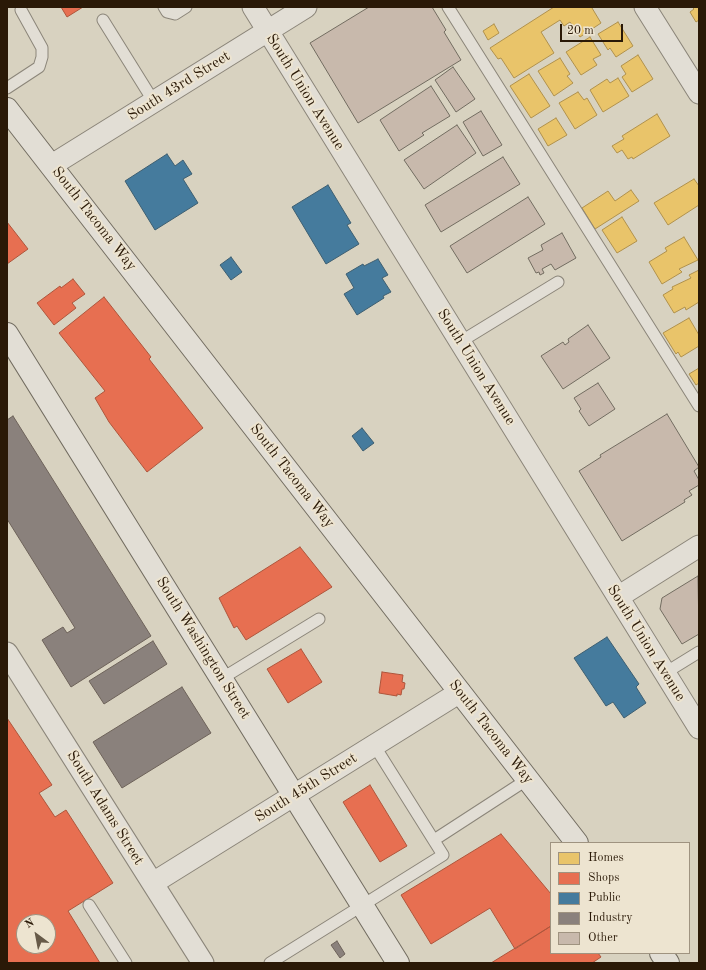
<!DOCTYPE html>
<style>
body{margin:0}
#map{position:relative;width:706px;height:970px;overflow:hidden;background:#d8d2c0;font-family:"Old Standard TT",serif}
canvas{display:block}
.frame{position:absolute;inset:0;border:8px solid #2a1907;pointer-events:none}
.legend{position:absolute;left:550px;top:842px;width:140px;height:112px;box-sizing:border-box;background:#ede4d0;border:1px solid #9f9380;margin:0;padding:5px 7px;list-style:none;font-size:12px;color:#2a1907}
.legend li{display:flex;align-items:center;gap:8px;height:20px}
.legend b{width:20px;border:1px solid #9f9380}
.north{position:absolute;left:16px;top:914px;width:40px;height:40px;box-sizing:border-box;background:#ede4d0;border:1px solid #9f9380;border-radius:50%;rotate:328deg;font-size:11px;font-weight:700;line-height:16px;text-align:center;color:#2a1907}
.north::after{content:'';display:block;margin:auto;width:14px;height:18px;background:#675a48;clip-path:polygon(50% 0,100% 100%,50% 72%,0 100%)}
.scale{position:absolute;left:560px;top:24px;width:63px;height:18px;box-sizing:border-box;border:2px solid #2a1907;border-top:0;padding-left:5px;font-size:12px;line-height:14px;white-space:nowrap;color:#2a1907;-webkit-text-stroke:3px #ede4d0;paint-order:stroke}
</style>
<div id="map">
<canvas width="706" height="970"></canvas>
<div class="frame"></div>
<ul class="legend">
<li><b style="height:11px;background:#e9c46a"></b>Homes</li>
<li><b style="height:11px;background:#e76f51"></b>Shops</li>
<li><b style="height:11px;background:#457b9d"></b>Public</li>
<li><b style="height:11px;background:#8a817c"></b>Industry</li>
<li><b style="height:11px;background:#c8b9ac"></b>Other</li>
</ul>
<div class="north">N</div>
<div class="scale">20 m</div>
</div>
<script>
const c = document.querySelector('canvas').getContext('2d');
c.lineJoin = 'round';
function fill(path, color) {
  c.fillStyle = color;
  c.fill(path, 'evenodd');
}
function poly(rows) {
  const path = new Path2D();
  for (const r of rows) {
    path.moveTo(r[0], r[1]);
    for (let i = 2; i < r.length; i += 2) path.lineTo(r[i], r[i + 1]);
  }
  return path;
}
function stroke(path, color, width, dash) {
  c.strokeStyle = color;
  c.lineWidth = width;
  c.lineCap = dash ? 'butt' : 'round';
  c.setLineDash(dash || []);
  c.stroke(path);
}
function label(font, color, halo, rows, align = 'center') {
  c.font = font + ' "Old Standard TT",serif';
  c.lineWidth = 4;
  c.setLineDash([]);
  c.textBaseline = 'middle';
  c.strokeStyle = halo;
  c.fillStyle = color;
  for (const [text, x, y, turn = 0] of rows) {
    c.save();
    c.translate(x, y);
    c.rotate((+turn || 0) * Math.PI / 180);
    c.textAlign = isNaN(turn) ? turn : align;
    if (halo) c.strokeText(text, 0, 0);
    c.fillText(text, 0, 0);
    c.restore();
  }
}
const homes = poly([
 [554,7,593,7,592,8,601,23,580,37,570,22,564,26,560,20,541,32,554,53,514,78,501,58,498,59,490,48,554,7],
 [692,7,699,7,699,20,696,22,690,12,694,9,692,7],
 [618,22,633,46,616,57,610,48,608,50,598,34,618,22],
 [494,24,499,33,488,40,483,31,494,24],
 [590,37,601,55,593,59,597,65,581,75,566,52,590,37],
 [638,55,653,79,632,92,622,77,626,74,621,66,638,55],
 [560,58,570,74,567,76,573,83,554,96,538,71,560,58],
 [529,74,550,106,531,118,510,86,529,74],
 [618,78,629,96,603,112,590,90,607,79,610,83,618,78],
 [578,92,584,100,587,98,597,115,575,129,559,103,578,92],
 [657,114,670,136,633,159,632,157,628,159,622,150,617,153,612,146,624,139,622,136,657,114],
 [556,118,567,135,548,146,538,129,556,118],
 [694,179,699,186,699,205,668,225,654,203,694,179],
 [631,190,639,201,595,229,582,208,608,191,615,201,631,190],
 [622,217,637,241,617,253,602,230,622,217],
 [684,237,698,260,679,269,682,272,662,284,649,262,667,251,665,248,684,237],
 [699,270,699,302,686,310,685,307,674,313,663,295,673,289,672,287,691,278,689,275,699,270],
 [689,318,699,335,699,346,681,357,678,352,676,354,663,333,689,318],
 [699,368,699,383,696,385,689,374,699,368]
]);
fill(homes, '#e9c46a');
stroke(homes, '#b0914c', 1);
const shops = poly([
 [61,7,83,7,67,17,61,7],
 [7,222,28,249,7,264,7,222],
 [73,279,85,294,72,303,76,308,54,325,37,303,60,286,61,288,73,279],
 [104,297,151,357,149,359,203,428,147,472,109,422,95,398,105,391,59,333,104,297],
 [300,547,332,587,246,640,237,626,234,628,219,598,300,547],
 [301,649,322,682,288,703,267,669,301,649],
 [382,672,403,675,402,682,405,683,404,689,402,689,401,695,397,694,397,696,379,693,382,672],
 [7,718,52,785,39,793,55,817,66,810,113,883,68,911,100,963,7,963,7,718],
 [24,922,48,922,48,946,24,946,24,922],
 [370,785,407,846,380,862,343,802,370,785],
 [501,834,551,894,551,926,515,949,490,908,431,944,401,895,501,834],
 [551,926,551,953,598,953,601,957,592,963,491,963,551,926]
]);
fill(shops, '#e76f51');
stroke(shops, '#ae553b', 1);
const public = poly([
 [167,154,175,166,183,160,192,174,183,179,198,203,155,230,125,181,167,154],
 [328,185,351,223,347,225,359,244,326,264,292,207,328,185],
 [231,257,242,272,231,280,220,265,231,257],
 [378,259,388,275,382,278,391,292,383,296,384,298,357,315,344,294,354,288,346,274,363,264,364,266,378,259],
 [362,428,374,443,363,451,352,436,362,428],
 [607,637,639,684,636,687,646,703,624,718,613,702,606,706,574,658,607,637]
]);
fill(public, '#457b9d');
stroke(public, '#3d5e70', 1);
const industry = poly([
 [13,416,151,636,71,687,42,640,63,627,67,633,75,628,7,519,7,420,13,416],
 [153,641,167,664,104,704,89,681,153,641],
 [182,687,211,733,122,788,93,742,182,687],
 [337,941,345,954,340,958,331,945,337,941]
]);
fill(industry, '#8a817c');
stroke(industry, '#6d6259', 1);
const building = poly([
 [369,7,432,7,446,30,444,32,461,60,358,123,310,43,369,7],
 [453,67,475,99,456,112,435,80,453,67],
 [431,86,450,116,422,133,424,135,399,151,380,120,431,86],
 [481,111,502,145,483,156,463,122,481,111],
 [457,125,476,153,424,189,404,160,457,125],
 [503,157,520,184,441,232,425,205,503,157],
 [528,197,545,224,467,273,450,246,528,197],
 [562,233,576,258,555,270,551,264,542,269,544,273,540,275,539,272,536,273,528,258,543,250,541,245,562,233],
 [588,325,610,358,563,389,541,356,563,342,565,345,569,342,568,339,588,325],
 [598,383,615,409,589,426,579,411,581,409,574,398,598,383],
 [667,414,699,467,694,471,699,480,699,485,689,491,692,495,684,500,685,502,622,541,579,471,601,457,600,455,667,414],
 [698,576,699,634,682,644,660,609,662,598,698,576]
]);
fill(building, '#c8b9ac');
stroke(building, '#726c60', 1);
const lane = poly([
 [164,7,167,12,175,14,186,7],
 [448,7,699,406],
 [103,20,154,102],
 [7,88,39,67,42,57,42,48,21,10],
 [460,342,558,282],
 [665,673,699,652],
 [221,679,319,619],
 [434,840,528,779],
 [89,905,126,963],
 [270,963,443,855,374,745]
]);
const street = poly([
 [253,7,699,728],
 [645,7,699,93],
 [52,165,306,7],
 [618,597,699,546],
 [7,653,203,963],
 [153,883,460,692]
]);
const secondary = poly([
 [7,109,577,843],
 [7,334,398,963],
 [661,953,668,963]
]);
stroke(lane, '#8b8579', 13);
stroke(street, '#8b8579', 23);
stroke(secondary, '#726c60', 24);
stroke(lane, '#e2ded5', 11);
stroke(street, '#e2ded5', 21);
stroke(secondary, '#e2ded5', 22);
label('15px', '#2a1907', '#ede4d0', [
 ["South 43rd Street",179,86,-32],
 ["South Union Avenue",305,92,58],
 ["South Tacoma Way",94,219,52],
 ["South Union Avenue",476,367,58],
 ["South Tacoma Way",292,476,52],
 ["South Union Avenue",646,643,58],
 ["South Washington Street",203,648,58],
 ["South Tacoma Way",491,732,52],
 ["South 45th Street",306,788,-32],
 ["South Adams Street",105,808,58]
]);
</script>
